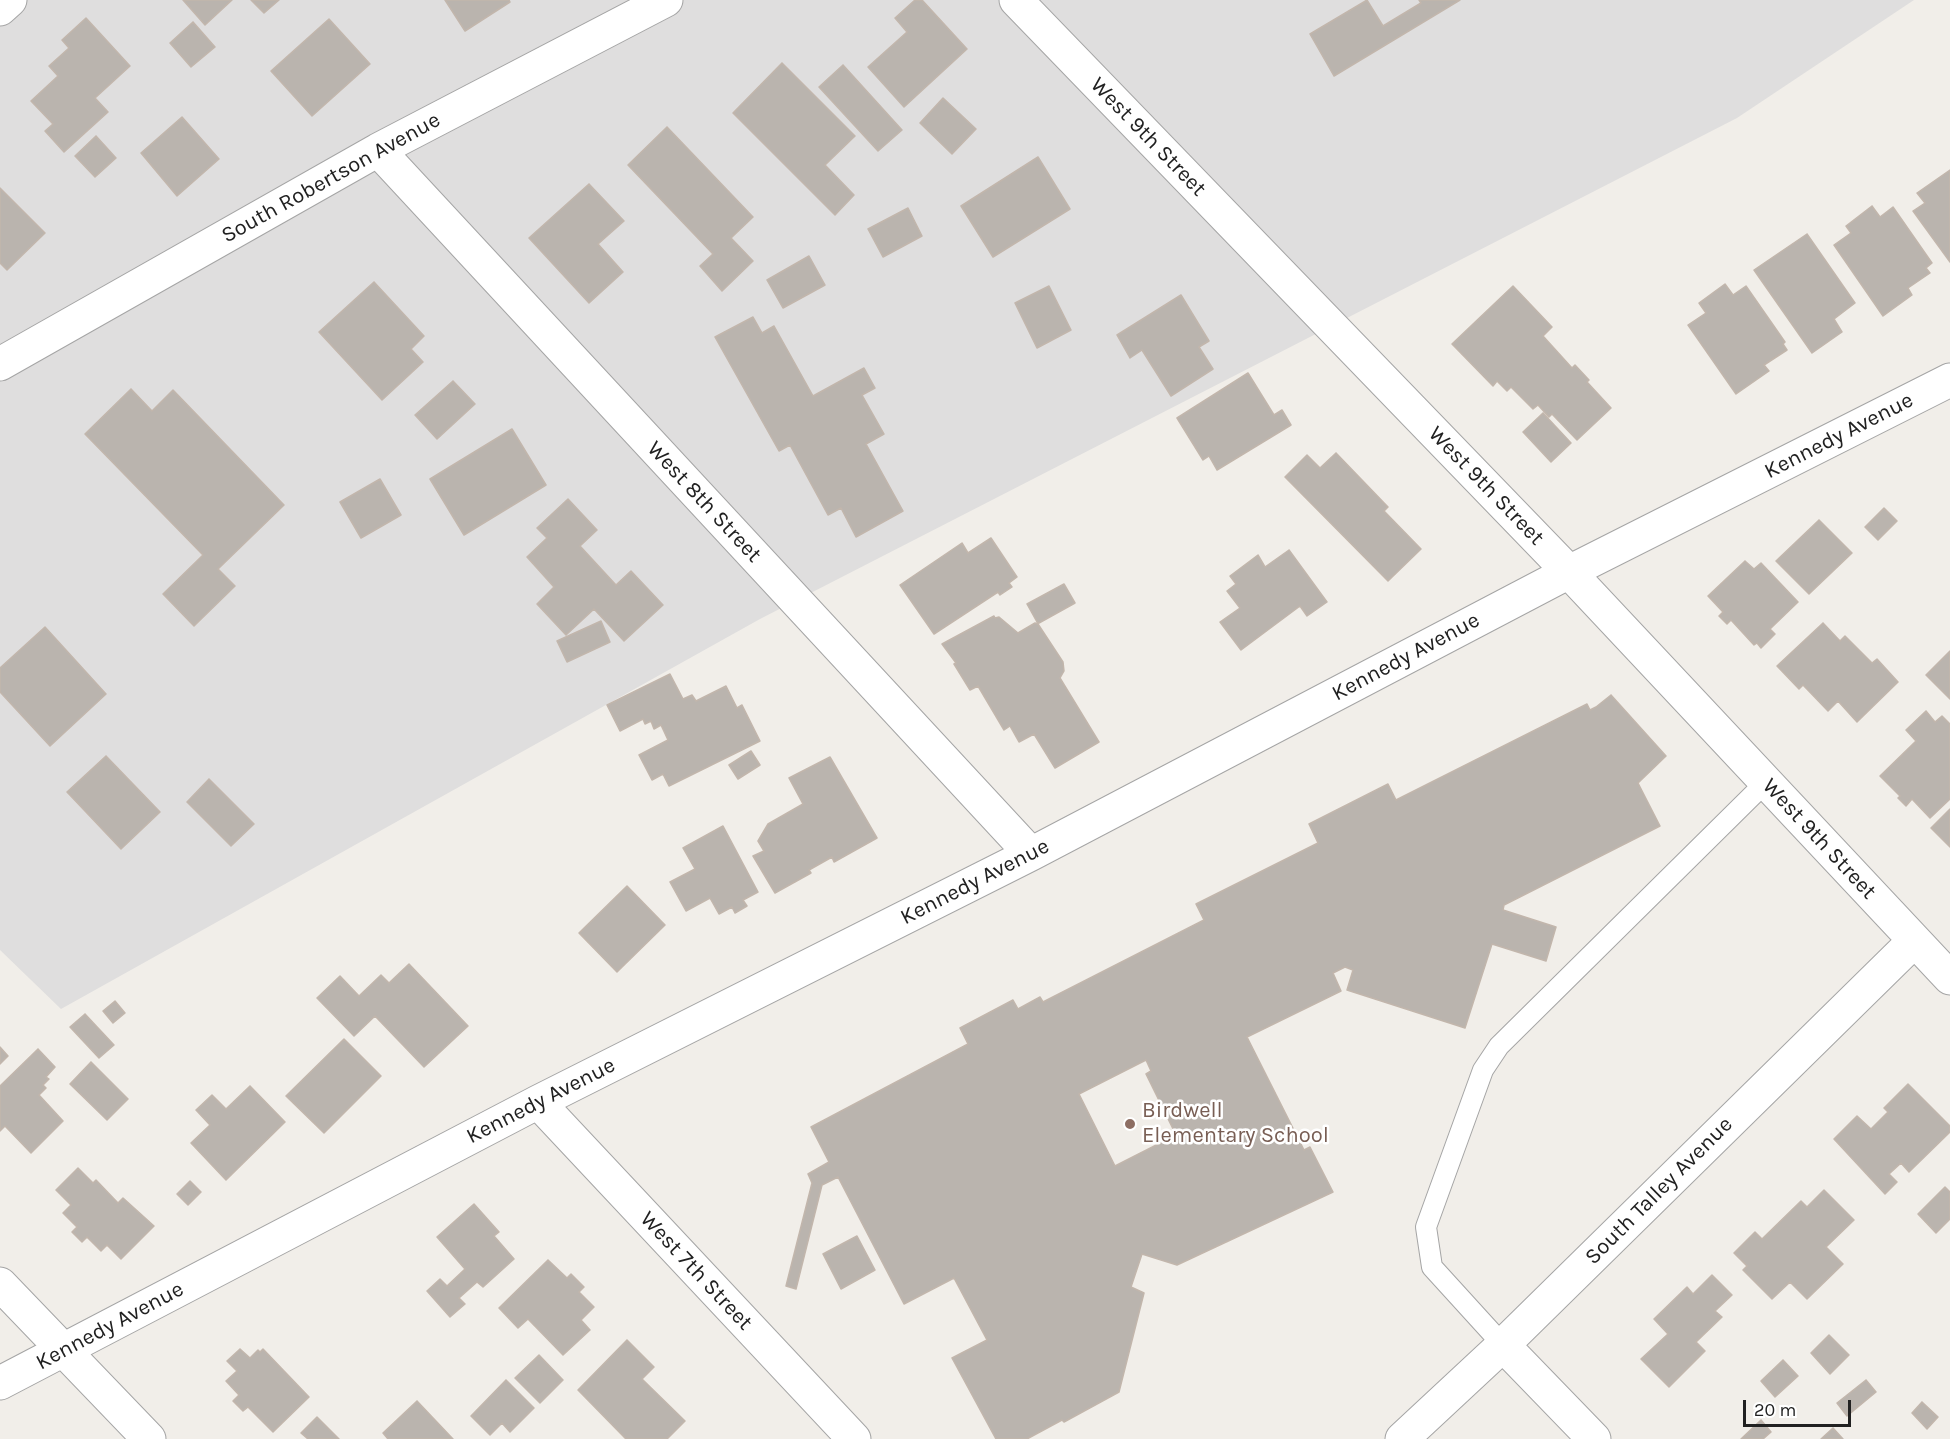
<!DOCTYPE html>
<style>
body{margin:0}
#map{position:relative;width:1950px;height:1439px;overflow:hidden;background:#f1eee9;font-family:Karla,sans-serif}
canvas{display:block}
.scale{position:absolute;left:1743px;top:1400px;width:108px;height:27px;box-sizing:border-box;border:3px solid #212121;border-top:0;padding-left:8px;font-size:18px;line-height:21px;white-space:nowrap;color:#212121;-webkit-text-stroke:4px #fff;paint-order:stroke}
</style>
<div id="map">
<canvas width="1950" height="1439"></canvas>
<div class="scale">20 m</div>
</div>
<script>
const c = document.querySelector('canvas').getContext('2d');
c.lineJoin = 'round';
function fill(path, color) {
  c.fillStyle = color;
  c.fill(path, 'evenodd');
}
function poly(rows) {
  const path = new Path2D();
  for (const r of rows) {
    path.moveTo(r[0], r[1]);
    for (let i = 2; i < r.length; i += 2) path.lineTo(r[i], r[i + 1]);
  }
  return path;
}
function stroke(path, color, width, dash) {
  c.strokeStyle = color;
  c.lineWidth = width;
  c.lineCap = dash ? 'butt' : 'round';
  c.setLineDash(dash || []);
  c.stroke(path);
}
function label(font, color, halo, rows, align = 'center') {
  c.font = font + ' Karla,sans-serif';
  c.lineWidth = 5;
  c.setLineDash([]);
  c.textBaseline = 'middle';
  c.strokeStyle = halo;
  c.fillStyle = color;
  for (const [text, x, y, turn = 0] of rows) {
    c.save();
    c.translate(x, y);
    c.rotate((+turn || 0) * Math.PI / 180);
    c.textAlign = isNaN(turn) ? turn : align;
    if (halo) c.strokeText(text, 0, 0);
    c.fillText(text, 0, 0);
    c.restore();
  }
}
fill(poly([
 [0,0,1914,0,1737,118,760,619,61,1009,0,950]
]), '#dfdede');
const building = poly([
 [183,0,232,0,205,25,183,0],
 [251,0,279,0,264,13,251,0],
 [445,0,509,0,510,2,465,31,445,0],
 [915,0,922,0,967,49,904,107,868,67,907,32,895,18,915,0],
 [1367,0,1383,26,1421,3,1419,0,1460,0,1334,76,1310,34,1367,0],
 [86,18,130,66,95,98,108,112,64,152,45,131,53,124,31,101,58,76,49,66,69,48,62,40,86,18],
 [329,19,370,64,312,116,271,71,329,19],
 [193,22,215,47,191,67,170,43,193,22],
 [782,63,855,136,825,165,854,195,835,215,733,113,782,63],
 [843,65,902,130,878,151,819,87,843,65],
 [943,98,976,129,952,154,920,123,943,98],
 [182,117,219,159,177,196,141,153,182,117],
 [667,127,753,217,731,238,753,261,722,291,700,266,713,254,628,165,667,127],
 [96,136,116,158,95,177,75,156,96,136],
 [1038,157,1070,209,993,257,961,206,1038,157],
 [1950,170,1950,262,1913,211,1925,203,1917,193,1950,170],
 [589,184,624,221,598,244,623,272,589,303,529,238,589,184],
 [0,188,45,233,7,270,0,263,0,188],
 [1872,206,1880,217,1893,207,1932,263,1926,268,1930,273,1908,288,1912,295,1883,316,1834,245,1851,233,1846,226,1872,206],
 [908,208,922,236,883,257,868,229,908,208],
 [1807,234,1855,303,1834,319,1842,332,1812,353,1754,270,1807,234],
 [809,256,825,285,783,308,767,280,809,256],
 [374,282,424,336,411,349,423,362,382,400,319,332,374,282],
 [1725,284,1733,295,1746,286,1785,342,1783,344,1787,350,1764,365,1769,371,1736,394,1688,325,1706,313,1699,303,1725,284],
 [1049,286,1071,330,1037,348,1015,303,1049,286],
 [1513,286,1552,327,1543,336,1572,368,1575,365,1589,380,1587,382,1611,408,1577,440,1552,414,1549,417,1538,405,1533,409,1511,387,1507,391,1497,381,1493,386,1452,344,1513,286],
 [1181,295,1209,341,1199,347,1213,369,1171,396,1142,350,1130,358,1117,335,1181,295],
 [753,317,762,333,774,326,813,396,864,368,875,388,862,395,884,434,866,444,903,511,856,537,841,508,828,515,790,445,779,451,715,337,753,317],
 [1248,373,1274,415,1282,410,1291,425,1217,470,1209,456,1203,460,1177,418,1248,373],
 [453,381,475,404,437,439,415,415,453,381],
 [131,389,152,411,173,390,284,505,218,569,235,586,194,626,163,594,203,555,85,434,131,389],
 [1543,413,1571,443,1551,462,1523,432,1543,413],
 [512,429,546,485,464,535,430,479,512,429],
 [1336,453,1388,507,1384,511,1421,549,1388,581,1285,477,1307,455,1320,468,1336,453],
 [380,479,401,515,361,538,340,502,380,479],
 [568,499,597,530,580,546,616,585,631,571,663,605,624,641,594,609,566,635,537,604,554,587,527,557,547,538,537,528,568,499],
 [1884,508,1897,521,1878,540,1865,527,1884,508],
 [1819,520,1852,553,1809,594,1776,561,1819,520],
 [991,538,1017,577,1009,583,1012,587,1000,595,998,592,934,634,900,585,962,543,968,553,991,538],
 [1289,550,1327,602,1307,616,1300,606,1241,650,1220,622,1240,608,1227,591,1236,584,1230,576,1258,555,1265,567,1289,550],
 [1745,561,1754,569,1761,563,1798,602,1770,629,1775,634,1761,648,1757,643,1754,645,1731,620,1727,624,1719,616,1723,612,1708,596,1745,561],
 [1064,584,1075,603,1039,623,1037,622,1027,604,1064,584],
 [994,616,995,618,999,617,1018,633,1035,623,1038,624,1063,662,1064,671,1060,678,1099,742,1055,768,1034,734,1019,742,1010,726,1004,730,978,686,970,690,954,664,956,663,942,644,994,616],
 [601,621,610,642,567,662,557,641,601,621],
 [1823,623,1840,641,1845,636,1872,663,1877,659,1898,682,1857,722,1838,701,1828,711,1803,685,1799,689,1777,666,1823,623],
 [45,627,106,694,50,746,0,692,0,668,45,627],
 [1950,651,1950,699,1926,675,1950,651],
 [670,674,683,699,692,695,696,701,726,686,737,708,742,705,760,741,669,786,663,774,652,780,639,755,668,740,661,725,654,729,651,721,645,724,643,719,620,731,607,705,670,674],
 [1611,695,1666,756,1638,783,1660,826,1504,905,1503,910,1556,927,1546,961,1492,944,1465,1028,1347,990,1353,970,1345,967,1333,973,1341,991,1247,1037,1304,1150,1310,1147,1333,1192,1177,1265,1142,1254,1131,1287,1144,1293,1119,1392,1064,1422,1062,1420,1027,1439,996,1439,952,1358,987,1340,954,1278,904,1304,838,1177,822,1185,796,1289,786,1286,812,1183,808,1174,829,1162,811,1127,968,1044,960,1028,1013,1000,1018,1009,1040,997,1043,1002,1204,920,1196,904,1318,843,1309,824,1388,784,1396,800,1587,704,1590,710,1596,707,1611,695],
 [1146,1060,1151,1071,1146,1074,1176,1135,1115,1166,1079,1094,1146,1060],
 [1926,711,1935,722,1942,716,1950,724,1950,799,1930,818,1912,799,1906,806,1898,798,1900,796,1880,776,1916,741,1906,730,1926,711],
 [751,751,760,765,738,779,729,765,751,751],
 [106,756,160,812,121,849,67,792,106,756],
 [830,757,877,838,834,862,832,857,809,870,811,873,775,893,753,856,764,851,758,841,768,824,803,804,789,778,830,757],
 [209,779,254,824,231,846,187,802,209,779],
 [1950,809,1950,847,1931,828,1950,809],
 [723,826,758,892,743,900,747,906,735,913,732,907,719,914,710,898,686,911,670,882,695,869,683,848,723,826],
 [627,886,665,925,617,972,579,933,627,886],
 [409,964,468,1026,424,1067,375,1016,354,1036,317,998,340,976,359,996,381,975,389,983,409,964],
 [115,1001,125,1013,113,1023,103,1011,115,1001],
 [85,1014,114,1045,99,1058,70,1027,85,1014],
 [344,1039,381,1076,324,1133,286,1096,344,1039],
 [0,1047,8,1056,0,1064,0,1047],
 [38,1049,55,1067,46,1077,49,1079,43,1085,46,1088,39,1095,63,1121,31,1153,5,1126,0,1131,0,1086,38,1049],
 [91,1062,128,1099,107,1120,70,1084,91,1062],
 [1908,1084,1950,1126,1950,1132,1909,1172,1901,1163,1889,1174,1897,1182,1885,1194,1834,1139,1857,1116,1871,1129,1888,1112,1884,1108,1908,1084],
 [250,1086,285,1122,226,1180,191,1143,210,1125,196,1110,212,1095,226,1109,250,1086],
 [78,1168,93,1183,96,1180,118,1203,123,1198,154,1226,121,1259,107,1245,101,1251,87,1237,82,1242,72,1232,77,1227,63,1213,71,1205,56,1190,78,1168],
 [190,1181,201,1192,188,1205,177,1194,190,1181],
 [1945,1187,1950,1192,1950,1219,1936,1233,1918,1214,1945,1187],
 [1824,1190,1854,1220,1826,1247,1843,1264,1807,1299,1790,1282,1772,1299,1743,1270,1747,1266,1734,1253,1755,1232,1762,1239,1801,1201,1807,1207,1824,1190],
 [474,1204,499,1232,494,1236,514,1259,483,1287,477,1282,459,1298,465,1304,450,1317,427,1291,440,1279,447,1286,465,1269,437,1237,474,1204],
 [857,1236,875,1270,841,1289,823,1254,857,1236],
 [548,1260,567,1278,571,1274,584,1287,579,1292,594,1307,581,1320,590,1330,563,1355,528,1319,518,1328,499,1308,548,1260],
 [1712,1275,1732,1295,1715,1311,1722,1317,1696,1342,1705,1351,1669,1387,1641,1359,1668,1334,1654,1319,1687,1287,1693,1294,1712,1275],
 [1829,1335,1849,1355,1830,1374,1811,1353,1829,1335],
 [627,1340,654,1367,642,1379,685,1421,667,1439,626,1439,578,1390,627,1340],
 [240,1349,250,1358,258,1350,260,1352,263,1349,309,1397,273,1432,248,1407,243,1411,233,1401,239,1395,226,1381,237,1371,227,1361,240,1349],
 [539,1355,563,1380,540,1403,515,1378,539,1355],
 [1783,1360,1798,1376,1775,1397,1761,1381,1783,1360],
 [506,1380,534,1408,510,1432,502,1423,490,1435,471,1416,506,1380],
 [1866,1380,1876,1392,1847,1416,1837,1403,1866,1380],
 [417,1401,453,1439,388,1439,383,1433,417,1401],
 [1922,1402,1938,1417,1927,1429,1912,1413,1922,1402],
 [317,1417,339,1439,308,1439,301,1433,317,1417],
 [1761,1420,1771,1432,1763,1439,1741,1439,1761,1420],
 [1833,1428,1843,1439,1821,1439,1833,1428]
]);
fill(building, '#bab4ae');
stroke(building, '#c2b6ac', 1.5);
const lane = poly([
 [1503,1345,1432,1267,1426,1227,1483,1070,1499,1046,1766,782]
]);
const street = poly([
 [1016,0,1569,572,1950,978],
 [0,9,10,0],
 [378,150,1031,854],
 [0,364,378,150,666,0],
 [538,1102,854,1439],
 [0,1284,149,1439],
 [1503,1345,1594,1439],
 [0,1383,538,1102,1031,854,1569,572,1950,380],
 [1402,1439,1503,1345,1914,941]
]);
stroke(lane, '#a5a5a5', 22);
stroke(street, '#a5a5a5', 35);
stroke(lane, '#fff', 20);
stroke(street, '#fff', 33);
for (const [x, y, r, color] of [
 [1130,1124,6,"#8d6e63"]
]) {
  const dot = new Path2D();
  dot.arc(x, y, r, 0, 2 * Math.PI);
  c.fillStyle = color;
  c.fill(dot);
  stroke(dot, '#fff', 2);
}
label('22px', '#212121', '#fff', [
 ["West 9th Street",1148,137,46],
 ["South Robertson Avenue",331,178,-29],
 ["Kennedy Avenue",1839,436,-27],
 ["West 9th Street",1486,486,46],
 ["West 8th Street",704,502,47],
 ["Kennedy Avenue",1406,657,-28],
 ["West 9th Street",1819,839,47],
 ["Kennedy Avenue",975,882,-27],
 ["Kennedy Avenue",541,1101,-27],
 ["South Talley Avenue",1659,1191,-45],
 ["West 7th Street",696,1271,47],
 ["Kennedy Avenue",110,1326,-28]
]);
label('22px', '#785e54', '#fff', [
 ["Birdwell",1142,1111],
 ["Elementary School",1142,1136]
], 'left');
</script>
